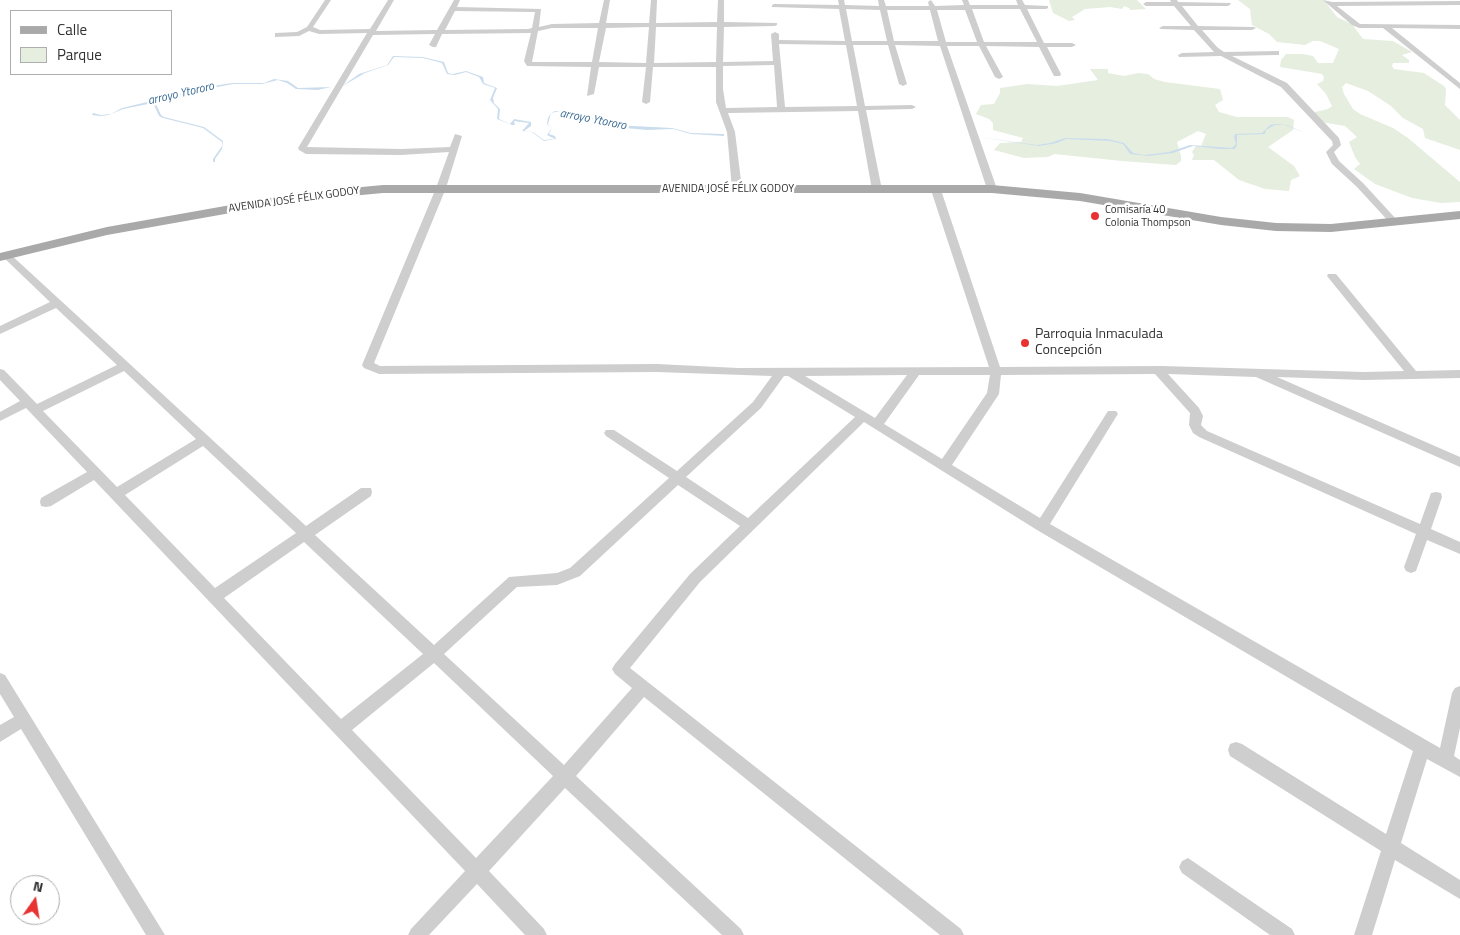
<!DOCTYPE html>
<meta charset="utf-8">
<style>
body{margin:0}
#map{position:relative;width:1460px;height:935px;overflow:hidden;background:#fff;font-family:"Titillium Web",sans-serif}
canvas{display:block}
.legend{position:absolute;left:10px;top:10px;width:162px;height:65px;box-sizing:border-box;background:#fff;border:1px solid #adadad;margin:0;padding:6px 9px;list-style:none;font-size:15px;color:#313131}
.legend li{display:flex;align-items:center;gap:10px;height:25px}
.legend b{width:25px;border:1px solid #adadad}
.north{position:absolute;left:10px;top:875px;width:50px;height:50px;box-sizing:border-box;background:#fff;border:1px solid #adadad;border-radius:50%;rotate:13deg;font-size:14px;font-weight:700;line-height:20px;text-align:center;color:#313131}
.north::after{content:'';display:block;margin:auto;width:18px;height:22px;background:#e83232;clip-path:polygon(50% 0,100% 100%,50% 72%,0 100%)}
</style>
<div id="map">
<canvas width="1460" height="935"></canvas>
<ul class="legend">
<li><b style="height:6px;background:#a9a9a9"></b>Calle</li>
<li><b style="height:14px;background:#e6eedf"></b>Parque</li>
</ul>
<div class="north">N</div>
</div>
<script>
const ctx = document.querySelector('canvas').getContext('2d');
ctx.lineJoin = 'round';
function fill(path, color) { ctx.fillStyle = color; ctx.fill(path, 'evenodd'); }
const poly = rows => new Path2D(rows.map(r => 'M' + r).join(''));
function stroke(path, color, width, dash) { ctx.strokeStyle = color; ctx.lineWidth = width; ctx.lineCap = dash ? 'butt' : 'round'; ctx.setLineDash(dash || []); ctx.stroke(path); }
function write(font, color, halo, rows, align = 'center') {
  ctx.font = font + ' "Titillium Web",sans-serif'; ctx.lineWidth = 5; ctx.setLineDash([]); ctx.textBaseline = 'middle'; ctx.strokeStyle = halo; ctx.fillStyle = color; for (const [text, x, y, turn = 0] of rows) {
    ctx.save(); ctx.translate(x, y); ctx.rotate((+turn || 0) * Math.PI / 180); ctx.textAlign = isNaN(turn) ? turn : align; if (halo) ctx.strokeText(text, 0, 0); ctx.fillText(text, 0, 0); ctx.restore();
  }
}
fill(poly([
 [1049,0,1137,0,1146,9,1130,10,1129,8,1124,6,1122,9,1110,7,1085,9,1072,17,1075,20,1069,21,1053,13],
 [1238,0,1324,0,1337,17,1352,24,1363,39,1393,41,1412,52,1402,55,1409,60,1409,63,1393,63,1392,66,1394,69,1424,73,1444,86,1446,89,1445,105,1460,120,1460,150,1425,138,1423,129,1403,118,1391,106,1368,91,1346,83,1342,87,1344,94,1353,109,1360,114,1393,128,1408,138,1460,182,1460,202,1441,203,1412,198,1375,184,1354,169,1360,164,1355,157,1349,142,1357,137,1345,126,1315,121,1313,116,1315,112,1328,109,1332,106,1326,94,1317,84,1323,81,1324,77,1322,74,1280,67,1281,60,1286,54,1303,54,1313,56,1318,63,1333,63,1339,49,1320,41,1313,41,1305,45,1277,42,1269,34,1252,25,1250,9],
 [1090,69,1108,69,1108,73,1124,76,1138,73,1148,74,1154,79,1165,82,1220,89,1223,100,1215,105,1219,112,1237,117,1288,117,1294,120,1293,130,1268,147,1294,166,1300,176,1291,180,1289,191,1265,189,1239,180,1214,160,1192,160,1194,155,1192,152,1196,146,1201,146,1206,134,1198,131,1177,142,1181,156,1181,161,1176,165,1122,161,1054,154,1048,157,1024,158,994,150,1000,143,1021,142,1023,138,993,130,993,123,989,119,976,114,981,105,994,104,1000,93,1000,88,1027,84,1057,86,1098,80]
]), '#e6eedf');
fill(poly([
 [393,56,423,57,431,59,444,62,448,73,453,74,466,71,483,77,484,83,497,88,493,98,494,103,500,109,499,119,510,124,514,119,531,122,531,126,524,131,533,132,544,140,555,139,547,135,552,128,547,124,548,118,551,113,555,111,560,111,577,113,614,125,672,128,691,133,724,134,724,136,691,134,673,129,647,130,614,127,577,114,560,111,551,113,548,124,552,128,549,134,555,136,556,139,544,141,532,132,522,131,529,123,514,121,515,125,512,125,497,119,498,109,490,100,495,88,483,84,479,77,466,72,455,75,447,74,442,63,423,58,394,57,388,65,365,73,341,87,359,74,387,65],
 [274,79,288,81,298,88,331,87,318,90,296,89,287,83,278,80,262,84,233,84,197,91,155,102,161,115,164,117,204,127,223,141,222,149,215,159,215,162,213,162,213,159,222,146,222,142,203,128,163,118,159,116,153,103,123,109,109,115,100,116,92,115,93,113,101,115,111,114,122,108,219,85,232,83,264,83],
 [1276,124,1287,125,1305,133,1285,125,1275,125,1266,130,1265,134,1237,135,1237,145,1235,149,1220,149,1193,146,1173,153,1148,156,1130,154,1123,144,1110,141,1066,139,1057,143,1039,146,978,137,1037,145,1050,143,1065,138,1108,139,1124,143,1133,153,1144,155,1169,152,1190,145,1232,148,1236,144,1234,137,1235,134,1262,133,1270,125]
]), '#cbdded');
fill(poly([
 [325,0,331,0,313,27,320,30,370,29,388,0,394,0,376,31,437,30,454,0,460,0,457,7,541,9,539,27,552,24,599,23,604,0,610,0,606,23,649,23,651,0,657,0,656,23,717,22,718,0,724,0,724,22,777,23,777,25,775,26,724,27,723,62,773,61,771,34,775,32,779,34,779,40,845,41,839,9,772,7,772,5,774,4,839,5,838,0,844,0,845,5,879,6,878,0,884,0,886,6,929,6,928,2,931,0,935,6,964,5,962,0,968,0,970,5,1018,5,1016,0,1022,0,1025,5,1048,6,1048,8,1046,9,1027,9,1044,43,1072,43,1076,45,1072,47,1047,47,1061,74,1060,76,1054,76,1039,47,986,46,1003,77,999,79,995,77,979,46,947,46,997,189,992,192,987,189,940,46,895,45,907,84,903,86,899,84,888,45,853,45,865,106,912,105,916,107,912,109,866,110,882,190,880,192,877,193,872,190,858,111,728,113,735,132,742,189,737,192,732,189,727,132,716,102,716,67,653,67,650,102,646,104,642,102,646,67,599,67,594,94,587,96,591,67,527,66,524,61,531,33,442,34,436,47,433,47,429,45,435,34,373,35,307,147,401,149,450,147,455,134,462,136,446,188,374,363,380,366,657,364,738,368,989,367,931,190,936,187,941,190,1000,367,1162,366,1364,372,1404,371,1327,276,1328,274,1336,274,1416,371,1460,370,1460,378,1364,380,1277,377,1460,457,1460,467,1256,377,1168,374,1199,408,1203,416,1201,425,1207,431,1420,524,1431,493,1436,492,1441,493,1442,497,1431,529,1460,542,1460,554,1427,540,1416,571,1411,573,1406,571,1404,567,1416,534,1199,437,1193,433,1189,425,1190,413,1155,374,1001,375,999,394,952,465,1040,518,1108,411,1116,411,1118,414,1116,417,1050,524,1440,748,1452,693,1455,688,1460,686,1460,728,1454,756,1460,760,1460,777,1427,759,1401,843,1460,880,1460,899,1395,860,1372,935,1354,935,1381,851,1230,756,1228,750,1230,744,1236,742,1242,744,1386,834,1413,751,1037,530,864,422,700,582,630,668,961,929,964,935,940,935,644,697,576,776,741,929,744,935,722,935,565,788,489,871,544,929,547,935,525,935,477,884,429,935,408,935,411,929,465,871,94,480,51,506,46,507,41,506,40,502,41,498,87,472,26,408,0,421,0,412,20,401,0,380,0,369,4,370,37,404,117,365,56,308,0,334,0,326,50,302,1,255,6,252,9,253,306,526,361,488,371,488,372,492,371,496,315,535,434,645,509,577,557,573,570,568,669,478,606,436,604,433,606,430,614,430,677,471,753,402,772,376,657,372,379,374,364,368,362,365,436,188,449,152,401,155,306,154,299,150,298,148,367,33,319,34,309,31,299,36,275,37,275,33,297,32,307,27,325,0],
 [846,9,880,10,887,41,852,41,846,9],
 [972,9,1020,9,1037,42,984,42,972,9],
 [887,10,930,10,938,41,894,41,887,10],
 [937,10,965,10,977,42,946,42,937,10],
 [455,11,535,12,532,28,528,29,445,30,455,11],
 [649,27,646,63,599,62,606,28,649,27],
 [656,27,717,27,716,62,654,63,656,27],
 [552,28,598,28,592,62,532,62,538,31,552,28],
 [779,44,846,45,857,106,785,107,779,44],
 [774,65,777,107,726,108,723,89,723,66,774,65],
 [124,371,196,439,117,487,43,411,124,371],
 [907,375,875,418,805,376,907,375],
 [919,375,990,375,987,393,942,459,884,424,919,375],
 [784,376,788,376,855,417,748,518,686,477,761,408,784,376],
 [203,446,296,533,215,588,125,495,203,446],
 [678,485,740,526,690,574,615,664,612,669,615,674,632,688,564,765,444,654,517,587,557,585,580,576,678,485],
 [304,542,423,654,341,719,224,598,304,542],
 [434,663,553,776,476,858,352,730,434,663],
 [1170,0,1177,0,1178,2,1230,3,1231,4,1228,6,1182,6,1198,26,1254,27,1256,28,1252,30,1202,30,1217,47,1224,52,1279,51,1279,55,1276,55,1232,56,1287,83,1339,138,1341,145,1334,152,1339,161,1363,183,1397,220,1397,224,1391,224,1357,187,1332,164,1326,152,1333,145,1332,141,1281,87,1221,56,1179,57,1178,55,1182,53,1214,52,1194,30,1161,29,1159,28,1163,26,1191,26,1174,6,1146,6,1143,4,1146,2,1171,2,1170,0],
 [1323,0,1332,2,1460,1,1460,5,1337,6,1360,24,1460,25,1460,29,1392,28,1460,83,1460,89,1383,28,1359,28,1352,25,1323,0],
 [0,673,5,675,165,935,146,935,21,729,0,742,0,725,14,717,0,694,0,673],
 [1188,858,1292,929,1295,935,1270,935,1182,873,1179,867,1182,861,1188,858]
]), '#cecece');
fill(poly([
 [383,185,992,185,1080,193,1221,217,1276,223,1331,224,1460,211,1460,219,1331,232,1276,231,1221,225,1080,201,992,193,383,193,298,201,107,235,0,261,0,253,107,227,298,193,383,185]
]), '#a9a9a9');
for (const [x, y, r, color] of [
 [1095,216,5,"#e83232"],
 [1025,343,5,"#e83232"]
]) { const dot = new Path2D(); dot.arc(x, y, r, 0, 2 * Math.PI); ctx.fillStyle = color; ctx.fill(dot); stroke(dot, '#fff', 2); }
write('11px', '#313131', '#fff', [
 ["AVENIDA JOSÉ FÉLIX GODOY",728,189],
 ["AVENIDA JOSÉ FÉLIX GODOY",294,200,-8]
]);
write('11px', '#313131', '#fff', [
 ["Comisaría 40",1105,210],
 ["Colonia Thompson",1105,223]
], 'left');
write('italic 12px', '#3c6c95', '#fff', [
 ["arroyo Ytororo",181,94,-13],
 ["arroyo Ytororo",593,120,11]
]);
write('14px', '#313131', '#fff', [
 ["Parroquia Inmaculada",1035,335],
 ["Concepción",1035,351]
], 'left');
</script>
